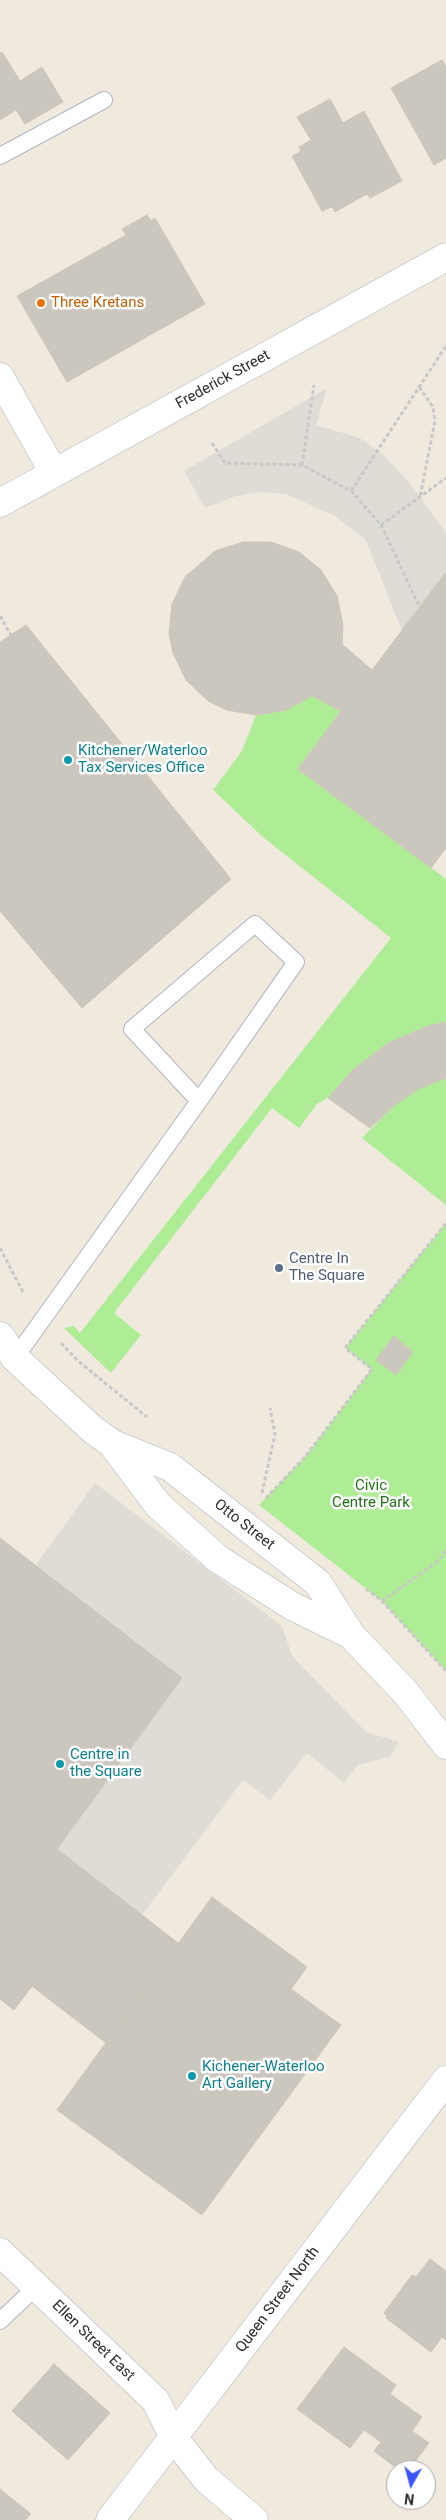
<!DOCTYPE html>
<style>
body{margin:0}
#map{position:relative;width:446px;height:2520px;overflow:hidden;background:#f0e9de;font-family:Roboto,sans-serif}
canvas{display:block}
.north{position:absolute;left:386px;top:2460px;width:50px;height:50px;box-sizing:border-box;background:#fff;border:1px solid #ababab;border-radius:50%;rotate:187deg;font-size:14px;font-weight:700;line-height:20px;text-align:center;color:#2d2d2d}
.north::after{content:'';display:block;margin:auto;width:18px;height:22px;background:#3c55ff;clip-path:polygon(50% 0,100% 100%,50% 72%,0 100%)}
</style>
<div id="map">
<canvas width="446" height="2520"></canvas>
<div class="north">N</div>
</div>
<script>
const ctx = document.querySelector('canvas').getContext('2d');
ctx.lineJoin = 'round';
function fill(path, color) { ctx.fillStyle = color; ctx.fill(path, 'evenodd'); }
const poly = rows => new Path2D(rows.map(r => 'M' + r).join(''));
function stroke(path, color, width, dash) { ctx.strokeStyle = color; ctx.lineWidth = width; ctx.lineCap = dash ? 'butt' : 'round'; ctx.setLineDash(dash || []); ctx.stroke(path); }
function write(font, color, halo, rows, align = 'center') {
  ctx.font = font + ' Roboto,sans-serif'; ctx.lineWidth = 5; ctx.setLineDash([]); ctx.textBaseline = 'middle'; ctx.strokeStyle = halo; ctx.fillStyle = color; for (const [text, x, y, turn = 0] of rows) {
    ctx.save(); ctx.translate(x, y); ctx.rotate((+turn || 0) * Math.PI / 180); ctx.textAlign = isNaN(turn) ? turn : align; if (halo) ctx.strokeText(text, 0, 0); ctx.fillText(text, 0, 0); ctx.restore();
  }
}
fill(poly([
 [312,696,341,711,298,769,446,879,446,1022,428,1026,388,1043,353,1070,328,1098,317,1104,299,1128,272,1108,114,1313,141,1335,111,1373,64,1328,74,1326,80,1333,391,938,264,838,213,790,242,751,256,715],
 [446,1078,446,1205,362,1138,395,1105,418,1089],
 [446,1223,446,1671,382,1601,259,1505,305,1457,372,1369,345,1348]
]), '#aeec96');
fill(poly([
 [327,388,316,425,360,438,384,456,409,482,446,533,446,572,402,631,366,540,335,516,286,494,259,492,236,496,205,508,184,471],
 [95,1483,282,1626,292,1656,366,1732,399,1742,390,1757,358,1765,344,1783,307,1753,270,1800,243,1780,142,1915,57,1849,182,1678,36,1565]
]), '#dfdcd6');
const building = poly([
 [2,52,20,81,42,67,63,102,25,124,16,110,0,120,0,53,2,52],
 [442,60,446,67,446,158,434,165,391,88,442,60],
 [330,99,343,123,364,111,402,181,370,198,367,194,335,212,332,207,322,211,292,156,301,151,299,147,311,140,297,117,330,99],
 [147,215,151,221,155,218,205,304,67,382,17,296,126,235,122,229,147,215],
 [243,542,271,542,299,552,321,570,337,596,343,625,342,644,372,670,446,572,446,848,431,868,298,769,341,711,312,696,286,710,256,715,227,710,208,701,186,680,173,653,169,634,172,604,185,577,215,551,243,542],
 [26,625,231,879,82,1008,0,911,0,642,26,625],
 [446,1022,446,1078,418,1089,395,1105,370,1128,328,1098,353,1070,388,1043,428,1026,446,1022],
 [394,1336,413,1352,396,1375,376,1360,394,1336],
 [0,1538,182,1678,57,1849,178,1943,106,2043,32,1986,14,2010,0,1999,0,1538],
 [212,1897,307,1967,291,1989,341,2025,202,2215,57,2110,212,1897],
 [430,2259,446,2271,446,2340,442,2337,431,2352,386,2318,387,2316,384,2313,412,2275,416,2277,430,2259],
 [344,2347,396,2385,390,2394,422,2417,412,2431,429,2443,409,2470,399,2470,374,2451,381,2442,364,2430,350,2448,297,2409,344,2347],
 [54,2364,110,2413,68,2460,12,2411,54,2364],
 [0,2489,31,2514,25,2520,0,2520,0,2489]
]);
fill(building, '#cbc6be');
stroke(building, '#ccc6b7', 1);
const service = poly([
 [0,156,104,100],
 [15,1358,199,1101,296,962,255,924,132,1029,199,1101],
 [0,2321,36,2287]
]);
const minor = poly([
 [0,377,54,473],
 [0,1336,15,1358,93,1430,113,1444,170,1467,318,1583,351,1635,406,1693,446,1745],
 [113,1445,158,1505,218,1559,292,1606,351,1635],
 [0,2252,156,2401,174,2438,206,2479,254,2520]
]);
const tertiary = poly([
 [110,2520,446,2080]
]);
const secondary = poly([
 [0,503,446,257]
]);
stroke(service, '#b2b4c2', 18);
stroke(minor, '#b2b4c2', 29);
stroke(tertiary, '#b2b4c2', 29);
stroke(secondary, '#b2b4c2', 29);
stroke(poly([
 [419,387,433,407,435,421,420,497],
 [212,443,225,463,302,465,351,491,381,525,420,608],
 [302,465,314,385],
 [351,491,446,346],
 [381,525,446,478],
 [0,616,11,635],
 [0,1248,24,1294],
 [61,1343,78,1361,147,1417],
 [262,1493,275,1434,270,1408],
 [266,1498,305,1457,372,1369,345,1348,446,1223],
 [366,1589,382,1601,446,1671],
 [382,1601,437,1562,446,1550]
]), '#c8c8c8', 3, [4, 2.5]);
stroke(service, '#fff', 16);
stroke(minor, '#fff', 28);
stroke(tertiary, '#fff', 28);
stroke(secondary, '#fff', 28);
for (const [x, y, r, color] of [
 [41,303,5,"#e8710a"],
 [68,760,5,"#0f9aa8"],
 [279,1268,5,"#5c6f8a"],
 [60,1764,5,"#0f9aa8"],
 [192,2076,5,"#0f9aa8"]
]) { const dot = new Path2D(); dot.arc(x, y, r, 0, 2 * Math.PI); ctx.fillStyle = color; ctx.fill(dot); stroke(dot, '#fff', 2); }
write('15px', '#c56008', '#fff', [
 ["Three Kretans",51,303]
], 'left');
write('15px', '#2d2d2d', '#fff', [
 ["Frederick Street",223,380,-29],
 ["Otto Street",244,1525,38],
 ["Queen Street North",278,2300,-53],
 ["Ellen Street East",93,2341,44]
]);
write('15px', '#0d838f', '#fff', [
 ["Kitchener/Waterloo",78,751],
 ["Tax Services Office",78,768],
 ["Centre in",70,1755],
 ["the Square",70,1772],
 ["Kichener-Waterloo",202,2067],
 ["Art Gallery",202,2084]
], 'left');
write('15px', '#4e5e75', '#fff', [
 ["Centre In",289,1259],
 ["The Square",289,1276]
], 'left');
write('15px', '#217413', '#fff', [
 ["Civic",371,1486],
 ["Centre Park",371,1503]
]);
</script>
